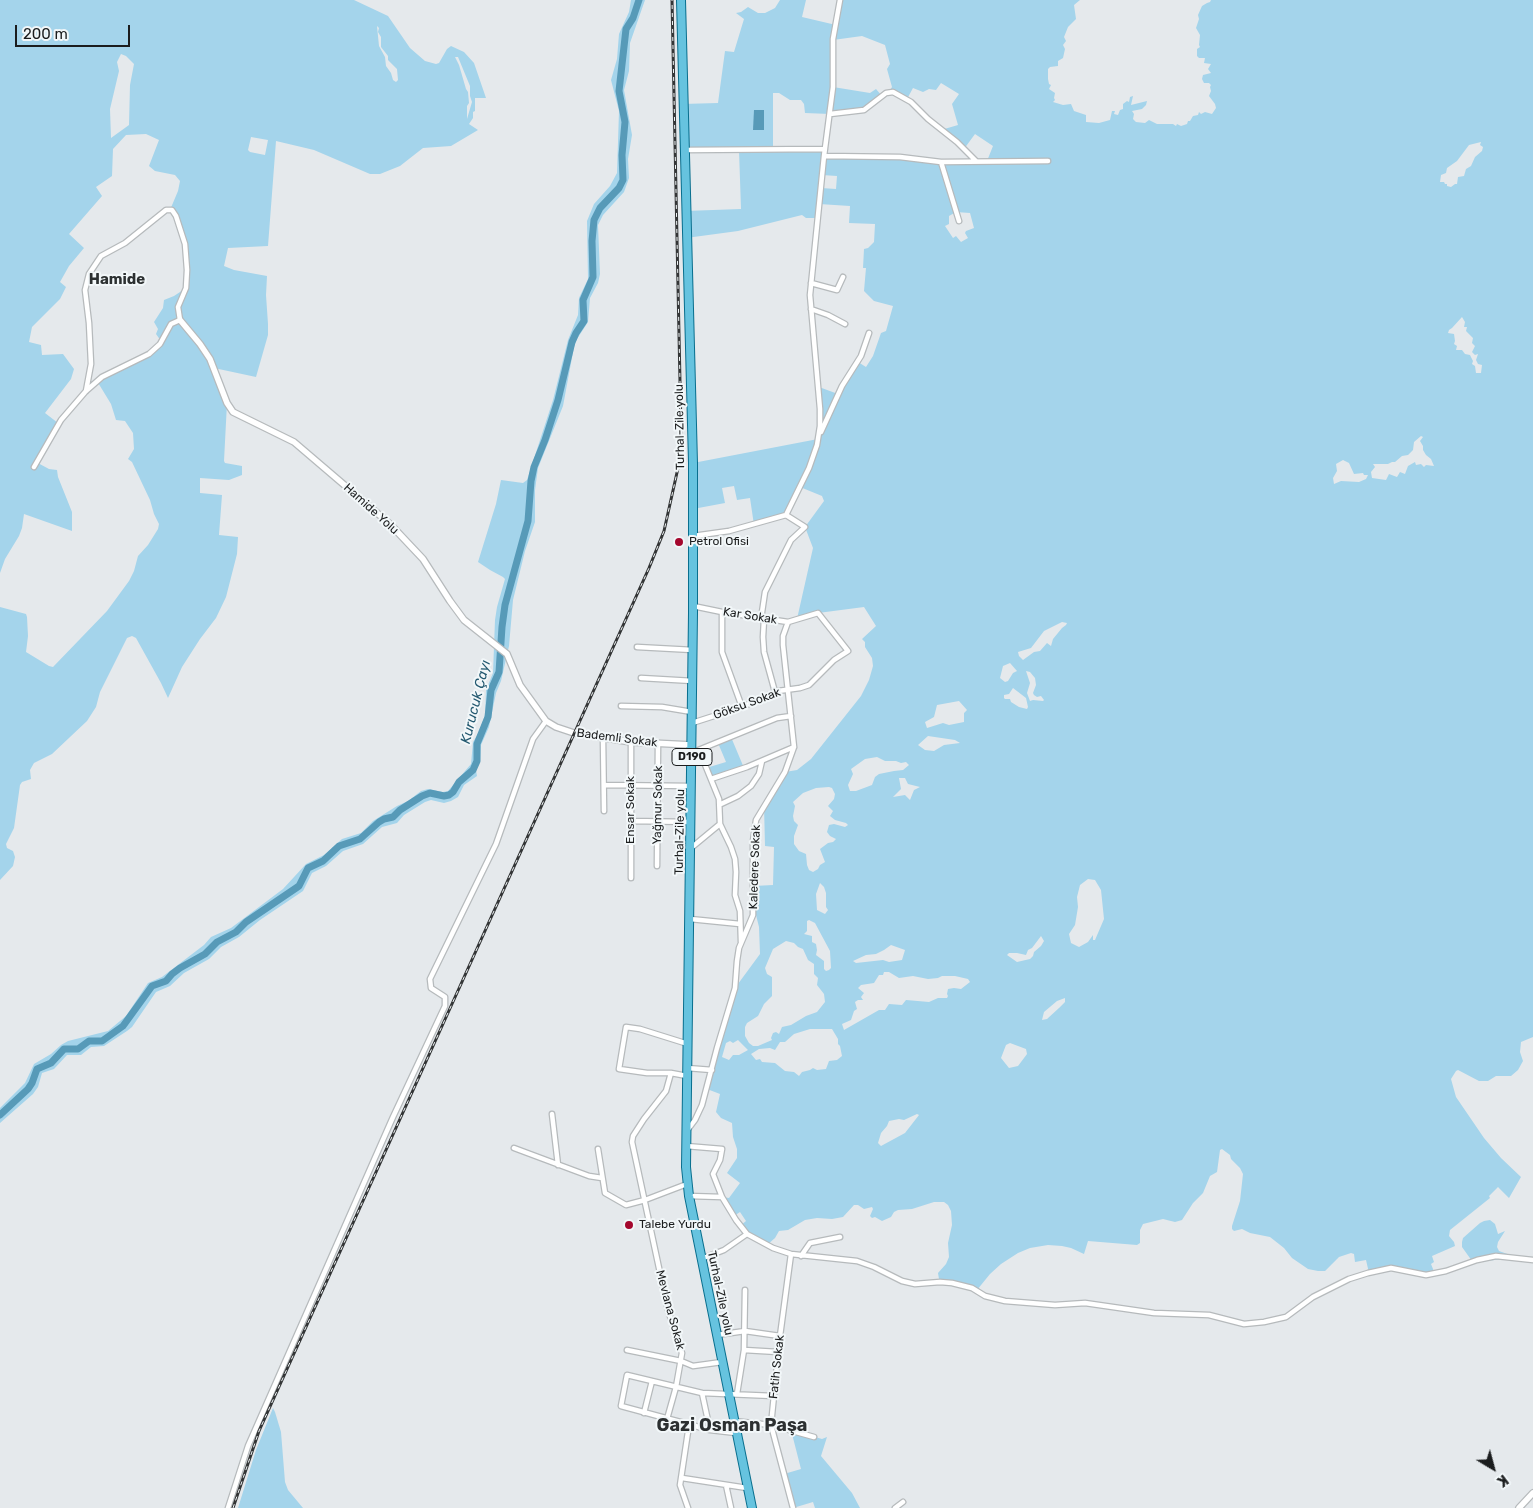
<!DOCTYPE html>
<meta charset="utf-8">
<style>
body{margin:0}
#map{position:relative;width:1533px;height:1508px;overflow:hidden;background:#e5e9ec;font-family:Rubik,sans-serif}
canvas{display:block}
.north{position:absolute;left:1468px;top:1443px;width:50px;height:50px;-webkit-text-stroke:4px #f2f7f9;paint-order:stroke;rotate:143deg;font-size:14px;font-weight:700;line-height:20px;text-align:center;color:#1b1d1e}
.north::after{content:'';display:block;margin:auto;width:18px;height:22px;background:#1b1d1e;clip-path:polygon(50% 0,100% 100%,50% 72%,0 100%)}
.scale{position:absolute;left:15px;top:25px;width:115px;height:22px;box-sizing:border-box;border:2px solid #1b1d1e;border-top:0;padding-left:6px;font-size:15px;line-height:18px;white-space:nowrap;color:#1b1d1e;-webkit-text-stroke:4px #f2f7f9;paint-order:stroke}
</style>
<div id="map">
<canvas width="1533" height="1508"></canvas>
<div class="north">K</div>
<div class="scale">200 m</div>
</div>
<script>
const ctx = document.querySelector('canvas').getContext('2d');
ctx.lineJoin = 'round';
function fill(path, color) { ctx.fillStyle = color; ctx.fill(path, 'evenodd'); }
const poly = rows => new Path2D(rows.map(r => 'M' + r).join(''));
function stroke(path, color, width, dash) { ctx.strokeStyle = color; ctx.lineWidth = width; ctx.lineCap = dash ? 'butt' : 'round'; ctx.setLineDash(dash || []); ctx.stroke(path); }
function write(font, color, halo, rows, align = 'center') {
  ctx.font = font + ' Rubik,sans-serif'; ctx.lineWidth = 4; ctx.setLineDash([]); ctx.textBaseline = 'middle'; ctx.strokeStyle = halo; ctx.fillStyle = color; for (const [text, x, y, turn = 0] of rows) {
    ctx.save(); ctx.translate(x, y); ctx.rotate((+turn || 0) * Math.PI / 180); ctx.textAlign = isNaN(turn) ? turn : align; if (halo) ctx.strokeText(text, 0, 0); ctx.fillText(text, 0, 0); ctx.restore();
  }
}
fill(poly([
 [0,0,354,0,388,16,410,48,425,61,436,64,439,63,447,49,451,46,464,52,474,63,486,98,475,98,475,111,473,112,473,118,469,124,478,130,451,146,423,148,400,166,380,174,370,174,314,150,276,141,268,246,228,248,224,266,234,270,267,276,266,295,268,324,268,335,256,377,214,368,227,403,224,461,225,463,242,466,242,475,229,480,200,478,200,493,222,495,219,535,238,537,237,554,226,597,216,618,200,639,182,667,168,698,161,683,136,638,132,636,127,638,100,692,96,707,87,721,52,754,34,763,30,770,31,779,22,782,20,785,14,828,6,844,7,848,13,851,15,857,13,866,0,880,0,607,26,614,27,617,28,636,26,652,49,666,53,667,107,611,129,581,134,571,138,556,148,545,158,529,159,524,154,514,150,500,132,462,128,459,134,449,133,433,125,421,116,420,111,404,97,381,139,360,161,341,156,334,158,329,154,322,163,308,164,300,174,296,186,288,185,244,176,216,170,210,178,191,180,181,175,175,155,171,149,166,159,140,146,134,126,135,113,149,112,176,96,187,102,196,69,234,84,248,69,266,60,282,66,287,60,299,32,327,29,342,41,345,42,355,63,354,74,369,71,379,45,413,58,423,36,462,49,469,57,470,58,477,72,512,72,531,24,514,22,528,19,536,5,559,0,573],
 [377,26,379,28,378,32,381,37,381,47,388,56,388,60,397,69,398,80,396,82,393,80,391,73,386,66,385,57,379,46],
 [121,54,126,56,134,64,130,85,129,125,111,138,110,109,119,71,117,62],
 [455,57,458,57,470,86,470,96,472,102,467,119,467,106,469,103,468,92,466,89,459,65],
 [251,137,268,140,265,155,250,152,248,150],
 [631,0,645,0,630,43,629,71,624,90,632,135,628,159,629,178,624,192,603,215,598,225,600,274,598,283,590,298,588,322,577,339,574,347,563,406,538,468,535,490,535,522,525,551,513,600,509,646,501,681,496,693,489,727,481,745,480,761,476,770,477,776,464,785,458,797,451,801,444,803,431,800,425,802,404,815,397,823,382,827,363,844,343,851,326,866,312,873,303,891,260,920,239,937,221,947,209,959,184,973,170,986,156,992,132,1027,127,1031,104,1046,91,1047,81,1055,67,1055,54,1069,42,1073,38,1087,33,1094,0,1123,0,1108,25,1083,34,1064,51,1054,61,1045,68,1041,108,1031,126,1016,148,983,162,977,204,945,211,937,231,928,283,889,306,864,324,855,342,839,361,833,373,821,397,806,408,801,421,791,428,789,443,792,448,791,471,764,473,742,479,732,485,715,486,690,493,673,495,620,497,607,505,579,503,577,490,570,478,562,496,504,501,480,523,483,527,480,553,400,568,340,578,315,579,298,588,279,587,221,594,204,610,186,617,173,619,111,611,80,617,59,619,34,629,12],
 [780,0,806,0,802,17,836,25,840,0,1080,0,1074,5,1076,19,1068,27,1064,37,1066,41,1063,45,1065,49,1063,58,1058,61,1058,66,1050,67,1048,69,1048,79,1049,84,1051,85,1049,89,1055,93,1054,98,1055,100,1053,102,1063,105,1071,104,1074,111,1086,115,1086,122,1099,123,1110,120,1112,111,1115,111,1114,114,1118,115,1120,110,1123,109,1123,104,1127,101,1129,102,1130,97,1133,96,1131,105,1147,101,1146,105,1142,109,1132,111,1134,114,1133,119,1136,122,1145,123,1149,120,1157,124,1173,124,1176,126,1177,124,1181,126,1187,124,1188,121,1190,121,1193,116,1198,115,1199,112,1201,114,1205,112,1212,114,1216,108,1215,104,1209,96,1211,91,1210,87,1211,85,1209,83,1204,83,1202,79,1203,75,1211,73,1208,69,1211,64,1204,63,1205,58,1199,58,1197,56,1197,49,1200,47,1199,45,1200,35,1196,28,1199,19,1198,15,1202,6,1207,3,1210,2,1211,0,1533,0,1533,1037,1521,1042,1520,1052,1523,1061,1518,1070,1511,1076,1496,1076,1488,1081,1479,1081,1458,1070,1456,1071,1451,1079,1456,1097,1484,1138,1501,1158,1521,1177,1509,1198,1498,1187,1489,1196,1490,1198,1450,1230,1449,1236,1454,1242,1455,1246,1432,1256,1434,1262,1431,1264,1435,1274,1396,1269,1369,1273,1366,1260,1355,1262,1354,1254,1351,1253,1339,1257,1325,1271,1318,1271,1308,1269,1292,1258,1284,1248,1270,1237,1250,1233,1242,1229,1234,1231,1232,1229,1232,1226,1240,1201,1243,1174,1240,1168,1231,1159,1230,1155,1222,1149,1220,1150,1217,1172,1210,1176,1203,1193,1193,1203,1182,1220,1175,1222,1163,1219,1143,1224,1140,1230,1140,1243,1137,1245,1088,1241,1084,1254,1071,1248,1062,1246,1048,1245,1030,1248,1018,1253,1001,1264,990,1274,977,1290,940,1282,939,1279,938,1273,946,1264,949,1257,948,1243,952,1225,951,1211,948,1205,944,1202,934,1202,912,1209,898,1210,894,1212,891,1217,882,1221,875,1217,872,1218,870,1216,873,1209,872,1207,864,1209,858,1205,854,1205,843,1217,832,1219,817,1218,805,1220,788,1230,779,1231,775,1238,767,1245,754,1239,740,1226,746,1221,740,1212,734,1216,722,1197,729,1198,740,1183,727,1173,737,1158,737,1149,733,1137,732,1123,721,1118,716,1112,720,1094,707,1089,735,988,760,954,759,927,754,907,754,886,773,885,774,847,765,846,764,806,785,772,797,770,811,759,861,696,869,680,873,666,872,658,865,647,865,642,862,639,876,626,864,607,818,613,797,619,813,548,805,527,824,501,822,496,800,487,786,515,754,525,750,498,737,500,734,486,722,488,725,503,693,509,693,463,818,439,819,387,838,394,858,362,866,367,873,356,881,333,886,331,893,306,874,301,864,291,866,268,863,268,864,249,868,248,874,242,875,224,849,223,850,206,819,204,818,218,806,218,802,215,738,231,686,238,685,211,741,209,739,150,684,150,682,104,718,103,725,51,734,52,744,19,736,13,741,12,748,7,758,13,765,13,775,8],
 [862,36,885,45,890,64,887,69,892,87,889,92,907,99,913,88,923,92,929,89,936,90,941,83,959,94,952,104,958,125,941,130,964,149,975,134,993,146,987,161,941,162,885,157,824,156,825,149,773,149,773,93,779,93,790,100,801,100,804,104,805,113,830,114,864,110,882,96,876,89,870,93,833,87,833,40],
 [1481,142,1480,145,1483,147,1482,151,1475,157,1471,166,1466,169,1464,176,1458,177,1457,184,1455,184,1451,187,1447,186,1447,184,1445,184,1444,182,1440,182,1441,175,1446,173,1447,168,1457,161,1469,145],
 [822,175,837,176,836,189,821,188],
 [956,212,970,213,974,228,966,231,965,233,968,238,961,242,956,236,953,238,945,226,949,224,949,216],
 [1462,317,1465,322,1464,327,1467,327,1466,331,1473,338,1472,343,1475,346,1472,352,1475,355,1478,354,1476,360,1478,364,1482,365,1481,373,1476,373,1475,366,1472,364,1473,361,1470,355,1465,354,1462,350,1456,350,1457,346,1454,344,1455,341,1454,334,1448,333,1449,330,1452,328],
 [1421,436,1423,437,1420,441,1423,446,1423,450,1426,455,1431,459,1434,466,1426,465,1424,467,1421,464,1416,465,1415,462,1408,466,1405,474,1400,472,1397,477,1389,474,1386,480,1372,478,1371,472,1375,467,1373,464,1388,464,1392,462,1395,462,1402,456,1408,455,1413,450,1414,442],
 [1343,460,1349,463,1354,474,1363,473,1364,475,1368,475,1366,479,1359,482,1341,481,1334,484,1333,478,1337,471,1336,464],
 [1062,622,1067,623,1066,625,1062,628,1053,639,1051,646,1047,643,1040,651,1034,652,1023,660,1019,656,1018,652,1031,648,1044,631],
 [1010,663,1017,671,1013,673,1008,681,1005,682,1000,678,1003,666],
 [1026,671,1030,672,1035,678,1036,685,1033,693,1034,695,1037,697,1041,696,1044,700,1043,701,1033,700,1030,701,1027,693,1030,683],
 [1013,688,1026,698,1028,707,1027,709,1019,707,1011,702,1010,699,1005,699,1004,698,1004,695,1009,694],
 [959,701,967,710,964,713,964,722,949,725,943,723,927,728,925,722,934,717,937,705],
 [928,736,955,740,960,743,944,745,934,751,925,750,918,745],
 [877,757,885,761,896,761,901,763,906,762,909,765,903,770,894,771,879,774,875,777,872,785,856,791,850,791,848,785,853,774,851,769,865,759],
 [899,778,905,778,908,784,920,787,914,790,910,800,905,795,893,797,901,789],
 [829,787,832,788,835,794,834,799,828,806,833,811,830,816,835,820,846,823,848,825,845,827,834,824,829,825,827,832,830,836,836,839,833,842,828,843,820,849,825,862,820,865,818,869,813,872,809,870,807,865,806,854,799,851,794,844,794,836,798,825,794,821,793,816,795,806,793,802,803,793,816,788],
 [1088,879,1095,880,1101,890,1104,919,1095,940,1093,940,1093,935,1088,942,1079,947,1071,943,1069,934,1075,925,1078,907,1077,897,1080,885],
 [820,883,824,887,826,893,826,907,828,910,825,914,817,910,816,894],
 [809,920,815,923,830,951,831,968,829,970,826,971,824,969,824,961,816,955,817,950,816,944,812,942,812,936,804,934,807,931,807,921],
 [1041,936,1044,941,1041,946,1034,952,1033,956,1030,959,1017,962,1007,955,1009,953,1017,953,1026,955,1028,950,1032,948],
 [786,941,794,943,798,947,803,949,808,960,814,964,814,974,818,978,817,985,824,994,825,1002,817,1012,806,1016,791,1025,782,1027,779,1034,776,1032,773,1033,771,1038,772,1040,758,1046,753,1046,749,1043,745,1036,745,1027,747,1023,758,1016,764,1004,772,996,772,977,767,974,765,968,773,949],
 [891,945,905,950,902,960,889,962,883,960,856,963,853,961,866,955,876,954,884,950],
 [884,972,889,972,899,978,913,976,928,979,938,978,942,976,955,976,968,979,970,982,961,989,954,988,948,989,947,994,948,996,947,998,938,998,929,1002,906,1000,902,1005,889,1004,885,1010,879,1010,844,1030,842,1024,851,1020,854,1011,857,1009,855,1002,858,1000,863,1000,861,997,864,993,858,988,861,985,874,983,879,975,883,975],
 [1065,998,1065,1002,1059,1008,1047,1019,1042,1020,1044,1012,1057,1001],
 [810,1029,832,1029,838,1039,838,1044,840,1046,842,1056,837,1060,829,1061,826,1069,817,1070,813,1068,810,1070,802,1072,799,1076,794,1072,785,1071,775,1063,762,1062,760,1059,756,1060,751,1054,759,1049,770,1048,775,1050,780,1042,785,1042,794,1034],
 [738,1040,748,1050,739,1055,733,1055,729,1060,722,1057,726,1043,730,1041,733,1043],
 [1010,1043,1026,1049,1027,1054,1018,1066,1009,1068,1001,1058,1006,1045],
 [917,1114,919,1115,905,1133,881,1146,878,1143,881,1133,887,1126,889,1121,899,1119,904,1120],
 [731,737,744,768,711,779,706,768,726,762,718,743],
 [1490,1220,1495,1224,1498,1234,1505,1231,1498,1242,1497,1247,1499,1251,1524,1260,1502,1259,1464,1264,1472,1261,1462,1247,1462,1242,1463,1238,1480,1223,1484,1221],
 [273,1408,275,1412,281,1432,285,1482,288,1490,303,1508,238,1508,256,1450],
 [791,1430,822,1439,827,1437,821,1456,852,1493,860,1508,815,1508,813,1502,793,1508,784,1474,801,1469]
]), '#a4d4eb');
fill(poly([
 [754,110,764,110,764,130,753,130]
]), '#579ab8');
stroke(poly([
 [0,1115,28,1089,32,1083,37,1069,51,1063,64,1049,78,1049,89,1041,102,1041,123,1026,152,986,166,981,172,974,180,968,205,954,217,942,236,932,246,922,299,886,308,868,323,861,339,846,360,839,379,822,384,819,393,817,400,810,422,796,430,793,444,796,449,795,453,792,459,782,473,770,477,761,477,744,488,717,491,690,499,672,502,627,505,605,528,521,531,481,534,467,545,440,558,400,572,342,576,333,584,321,583,300,593,277,592,241,594,220,600,208,619,188,623,180,622,155,625,122,619,91,626,29,633,18,639,0]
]), '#579ab8', 7);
const minor = poly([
 [830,114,864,110,886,93,893,92,911,102,928,119,957,142,976,161],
 [684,150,825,149],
 [824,156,900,157,941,162,1048,161],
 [941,162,959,221],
 [811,283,837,290,843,277],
 [811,309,828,315,845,324],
 [821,432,842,386,861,356,869,333],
 [34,467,61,420,86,391,102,377,149,354,160,344,171,324,180,320,178,307,186,288,187,270,185,244,176,216,172,210,166,210,125,243,101,256,89,274,85,290,89,323,91,364,86,391],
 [693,536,729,531,786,515,809,468,817,445,820,426,820,409,810,295,824,156,833,87,833,39,840,0],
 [722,612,722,652,742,707],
 [761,619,765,592,791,540,805,527,786,515],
 [764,619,763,637,764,652,775,692],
 [637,647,693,650],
 [641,678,693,681],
 [621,706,662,707,692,712],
 [692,723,742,707,778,691,800,688,809,685,834,660,848,651,818,613,788,622,722,612,693,606],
 [603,738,604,811],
 [696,751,777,718,791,716],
 [711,779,747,767,794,747],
 [604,785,691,786],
 [721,804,738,796,751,786,759,774,762,761],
 [631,821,691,822],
 [720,824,731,847,735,859,736,872,735,895,740,911,741,942],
 [691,848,720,824,719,799,699,750],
 [657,866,658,743],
 [631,878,631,742],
 [690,919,740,924],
 [687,1068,712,1070],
 [687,1076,671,1073,647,1073,619,1069,626,1027,640,1029,688,1044],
 [552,1114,558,1165],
 [686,1132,695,1120,702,1105,717,1048,735,988,737,961,739,948,753,915,753,841,756,820,785,772,794,747,783,645,783,636,788,622],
 [686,1146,722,1149,720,1160,713,1174,722,1197],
 [514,1148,589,1176,602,1178],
 [598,1149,605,1193,626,1205,645,1200,687,1184],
 [689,1196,722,1197,736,1220,747,1234,773,1248,791,1254,857,1261,874,1267,902,1281,915,1284,940,1282,952,1283,972,1288,985,1296,1005,1301,1055,1305,1085,1303,1154,1313,1209,1315,1244,1324,1264,1322,1286,1317,1313,1297,1349,1279,1368,1273,1391,1268,1426,1275,1446,1271,1477,1260,1496,1256,1533,1260],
 [791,1254,780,1336,771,1425,793,1508],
 [801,1256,810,1243,840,1237],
 [701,1259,724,1250,747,1234],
 [717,1335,745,1331,780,1336],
 [627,1350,681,1361,693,1366,722,1362],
 [744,1350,778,1352],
 [702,1393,774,1396],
 [737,1394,744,1350,745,1290],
 [644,1413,652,1381],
 [667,1419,676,1387,682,1353,668,1310,632,1142,633,1136,644,1119,666,1091,671,1073],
 [734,1421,771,1425,814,1437],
 [710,1430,702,1393,627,1375,621,1406,710,1430,736,1433],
 [682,1478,747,1488],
 [726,1485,731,1508],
 [228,1508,248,1446,393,1117,445,1006,445,997,431,988,430,979,496,844,533,739,546,721],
 [688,1508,680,1485,689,1425],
 [895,1508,903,1502]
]);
const tertiary = poly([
 [180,320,200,344,210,359,227,403,233,412,294,442,390,524,423,559,450,601,464,620,507,654,520,685,546,721,556,727,574,733,631,742,692,745],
 [1519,1508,1533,1493]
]);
const primary = poly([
 [681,0,693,463,693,613,686,1167,689,1196,752,1508]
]);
stroke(minor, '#b6babc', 7);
stroke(tertiary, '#b6babc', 8);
stroke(primary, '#096f8e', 10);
stroke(minor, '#fff', 4.5);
stroke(tertiary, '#fff', 5.5);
stroke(primary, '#66c3df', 8);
const rail = poly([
 [233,1508,259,1431,649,568,664,531,678,468,681,429,672,0]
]);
stroke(rail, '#333536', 3);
stroke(rail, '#f2f7f9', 1, [4]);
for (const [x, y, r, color] of [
 [679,542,5,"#a4072d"],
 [629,1225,5,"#a4072d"]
]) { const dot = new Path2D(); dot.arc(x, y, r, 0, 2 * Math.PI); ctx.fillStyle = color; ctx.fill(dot); stroke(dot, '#f2f7f9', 2); }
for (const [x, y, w] of [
 [692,757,40]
]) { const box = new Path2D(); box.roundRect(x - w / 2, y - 8.5, w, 17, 4); ctx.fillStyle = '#f2f7f9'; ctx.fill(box); stroke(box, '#1b1d1e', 1); }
write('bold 11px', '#1b1d1e', null, [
 ["D190",692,757]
]);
write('12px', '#1b1d1e', '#f2f7f9', [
 ["Turhal-Zile yolu",680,427,-91],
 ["Hamide Yolu",371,509,42],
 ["Kar Sokak",750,616,9],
 ["Göksu Sokak",747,704,-20],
 ["Bademli Sokak",617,738,7],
 ["Yağmur Sokak",658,805,-89],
 ["Ensar Sokak",631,810,-90],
 ["Turhal-Zile yolu",680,832,-89],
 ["Kaledere Sokak",755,867,-88],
 ["Turhal-Zile yolu",720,1293,78],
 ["Mevlana Sokak",670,1310,75],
 ["Fatih Sokak",777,1367,-84]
]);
write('12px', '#1b1d1e', '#f2f7f9', [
 ["Petrol Ofisi",689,542],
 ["Talebe Yurdu",639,1225]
], 'left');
write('italic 14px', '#245970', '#f2f7f9', [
 ["Kurucuk Çayı",476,702,-76]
]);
write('bold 15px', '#2c3031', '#f2f7f9', [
 ["Hamide",117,280]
]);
write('bold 18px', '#2c3031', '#f2f7f9', [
 ["Gazi Osman Paşa",732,1426]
]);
</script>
